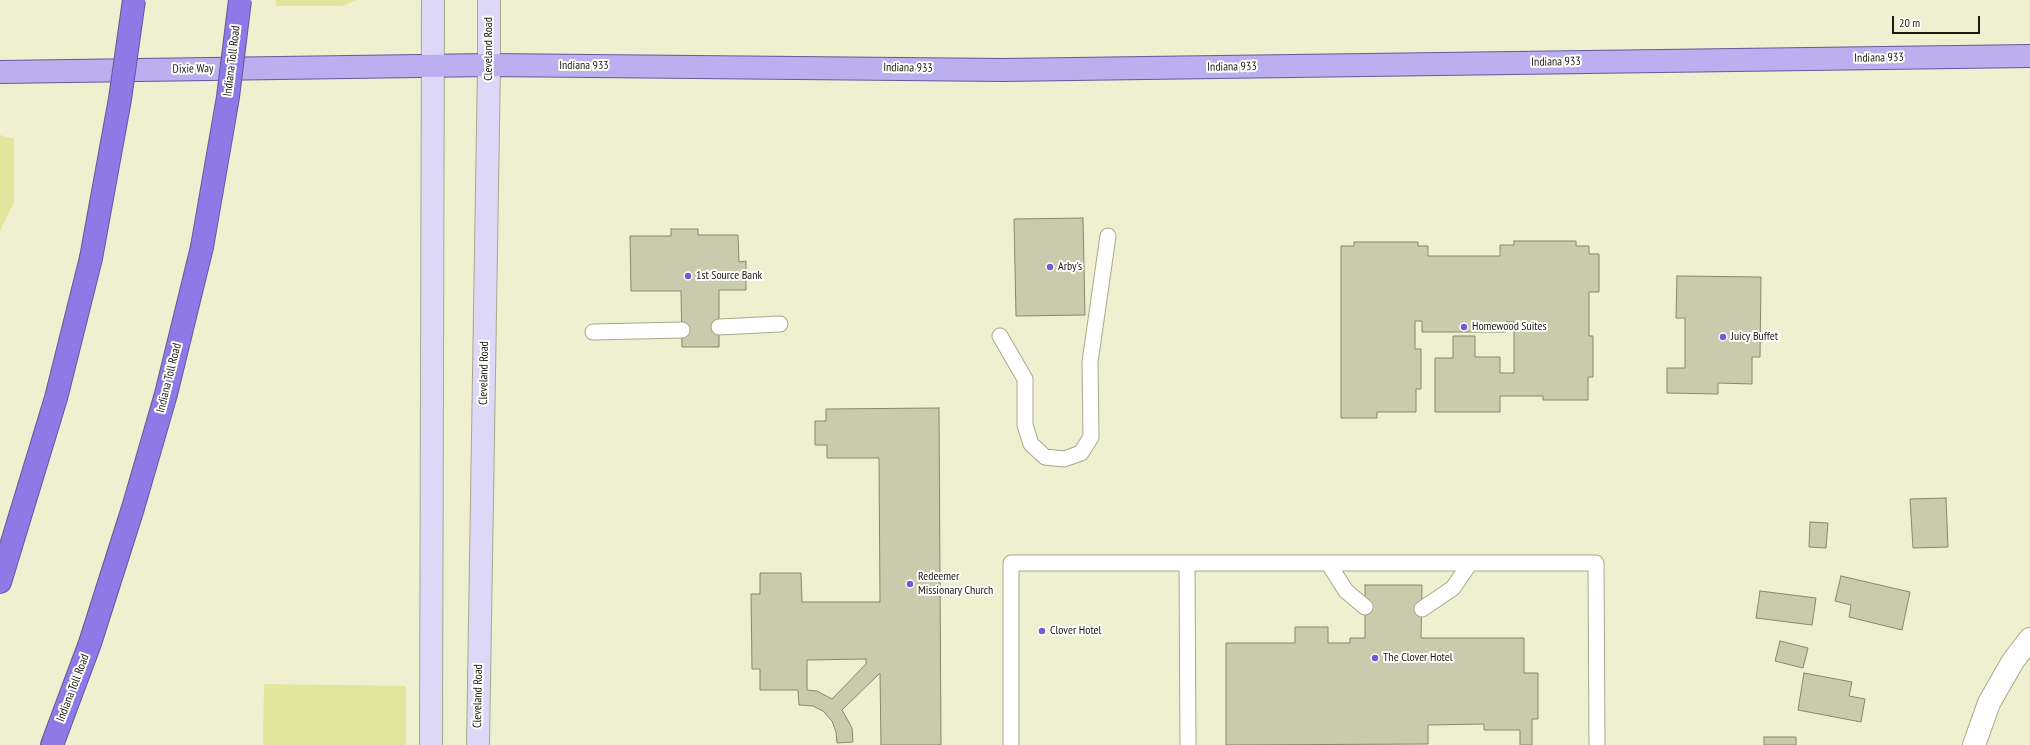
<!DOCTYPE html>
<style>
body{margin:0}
#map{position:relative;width:2030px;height:745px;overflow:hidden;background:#eef0d0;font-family:"PT Sans Narrow",sans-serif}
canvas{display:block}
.scale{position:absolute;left:1892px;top:16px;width:88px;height:18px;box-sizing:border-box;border:2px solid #191a0e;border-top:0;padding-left:5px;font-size:12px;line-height:14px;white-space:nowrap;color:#191a0e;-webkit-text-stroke:3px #fff;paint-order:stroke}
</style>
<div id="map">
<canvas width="2030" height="745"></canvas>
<div class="scale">20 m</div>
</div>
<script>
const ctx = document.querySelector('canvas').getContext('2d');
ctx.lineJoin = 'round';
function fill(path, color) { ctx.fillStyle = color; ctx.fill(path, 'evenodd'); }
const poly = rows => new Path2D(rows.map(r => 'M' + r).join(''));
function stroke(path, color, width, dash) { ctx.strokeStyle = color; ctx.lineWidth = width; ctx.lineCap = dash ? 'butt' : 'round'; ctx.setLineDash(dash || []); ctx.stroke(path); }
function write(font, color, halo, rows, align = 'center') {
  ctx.font = font + ' "PT Sans Narrow",sans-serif'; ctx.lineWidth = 4; ctx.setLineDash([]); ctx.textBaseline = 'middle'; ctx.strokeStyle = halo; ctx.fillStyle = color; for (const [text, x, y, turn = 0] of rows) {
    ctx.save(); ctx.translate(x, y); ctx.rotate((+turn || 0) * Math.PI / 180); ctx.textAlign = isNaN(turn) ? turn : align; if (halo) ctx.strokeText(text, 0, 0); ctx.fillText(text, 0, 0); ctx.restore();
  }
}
fill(poly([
 [276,0,357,0,342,6,276,6],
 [0,135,14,139,14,202,0,231],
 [264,684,406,686,406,745,263,745]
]), '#e2e59c');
const building = poly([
 [1083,218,1085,315,1016,316,1014,219,1083,218],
 [671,229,698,229,698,235,738,235,739,262,746,261,746,290,719,290,719,347,682,347,681,291,631,291,630,236,671,236,671,229],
 [1514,241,1576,241,1576,246,1589,246,1589,254,1599,254,1599,292,1589,292,1589,336,1593,336,1593,377,1588,377,1588,400,1543,400,1543,396,1500,396,1500,412,1435,412,1435,358,1453,358,1453,336,1475,336,1475,357,1500,357,1500,373,1514,373,1514,322,1506,322,1506,332,1422,332,1422,321,1415,321,1415,349,1421,349,1421,389,1416,389,1416,412,1377,412,1377,418,1341,418,1341,246,1354,246,1354,242,1418,242,1418,246,1428,246,1428,256,1500,256,1500,245,1514,245,1514,241],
 [1677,276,1761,277,1760,357,1752,357,1752,384,1718,383,1718,394,1667,393,1667,368,1685,368,1685,318,1676,318,1677,276],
 [939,408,941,745,881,745,880,673,842,710,852,728,853,742,837,743,836,732,832,721,823,711,813,706,799,705,798,690,760,690,760,669,752,669,751,594,760,594,760,573,801,573,802,602,880,602,879,458,827,458,827,445,815,445,815,421,826,421,826,409,939,408],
 [866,659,866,664,832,699,817,691,807,690,807,660,866,659],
 [1946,498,1948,547,1913,548,1910,499,1946,498],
 [1810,522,1828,523,1826,548,1809,547,1810,522],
 [1841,576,1910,592,1902,630,1849,617,1851,605,1835,601,1841,576],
 [1365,585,1422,585,1421,638,1524,638,1524,673,1538,673,1538,719,1532,719,1532,745,1520,745,1520,730,1484,730,1484,724,1428,725,1428,744,1226,745,1226,643,1295,643,1295,627,1328,627,1328,643,1350,643,1350,638,1365,638,1365,585],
 [1760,591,1816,598,1812,625,1756,618,1760,591],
 [1780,641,1808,648,1803,668,1775,661,1780,641],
 [1804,673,1852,682,1849,696,1865,699,1861,722,1798,710,1804,673],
 [1764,737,1796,737,1796,745,1764,745,1764,737]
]);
fill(building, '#c9cbac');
stroke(building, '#86886a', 1);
const service = poly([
 [719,327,780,324],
 [593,332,682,330],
 [1000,336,1025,379,1025,425,1031,444,1045,457,1064,459,1081,453,1091,437,1090,362,1108,236],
 [1187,563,1188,745],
 [1328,563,1346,591,1365,607],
 [1422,609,1453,588,1470,563],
 [1011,745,1011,563,1596,563,1597,745]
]);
const minor = poly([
 [1974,745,1989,703,2013,661,2030,639]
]);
const secondary = poly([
 [431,745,433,0],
 [478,745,489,65,489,0]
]);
const primary = poly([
 [0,72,489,65,1003,70,1145,68,2030,56]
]);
const motorway = poly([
 [0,582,56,398,91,258],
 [52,745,90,643,133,508,166,394,202,247]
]);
stroke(service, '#a7a98a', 17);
stroke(minor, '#a7a98a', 24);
stroke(secondary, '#a7a98a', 24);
stroke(primary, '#65589a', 24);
stroke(motorway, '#65589a', 24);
stroke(service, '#fff', 15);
stroke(minor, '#fff', 22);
stroke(secondary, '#ddd7f8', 22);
stroke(primary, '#bbaff0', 22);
stroke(motorway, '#8e7ae6', 22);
const motorwayBridge = poly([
 [202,247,228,97,240,0],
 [91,258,120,99,134,0]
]);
stroke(motorwayBridge, '#65589a', 24, []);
stroke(motorwayBridge, '#8e7ae6', 22);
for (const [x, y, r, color] of [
 [1050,267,4,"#7559d3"],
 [688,276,4,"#7559d3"],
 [1464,327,4,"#7559d3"],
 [1723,337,4,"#7559d3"],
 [910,584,4,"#7559d3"],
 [1042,631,4,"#7559d3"],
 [1375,658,4,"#7559d3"]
]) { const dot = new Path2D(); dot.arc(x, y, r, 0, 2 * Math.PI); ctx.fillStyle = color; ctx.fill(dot); stroke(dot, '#fff', 1.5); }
write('12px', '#191a0e', '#fff', [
 ["Cleveland Road",489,49,-90],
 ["Indiana 933",1879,58,-1],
 ["Indiana Toll Road",232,61,-83],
 ["Indiana 933",1556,62,-1],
 ["Indiana 933",584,66],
 ["Indiana 933",1232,67,-1],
 ["Indiana 933",908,68,1],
 ["Dixie Way",193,69,-1],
 ["Cleveland Road",484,373,-89],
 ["Indiana Toll Road",169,378,-76],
 ["Indiana Toll Road",73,688,-69],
 ["Cleveland Road",478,696,-89]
]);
write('12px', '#191a0e', '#fff', [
 ["Arby's",1058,267],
 ["1st Source Bank",696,276],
 ["Homewood Suites",1472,327],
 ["Juicy Buffet",1731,337],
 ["Redeemer",918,577],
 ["Missionary Church",918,591],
 ["Clover Hotel",1050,631],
 ["The Clover Hotel",1383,658]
], 'left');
</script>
